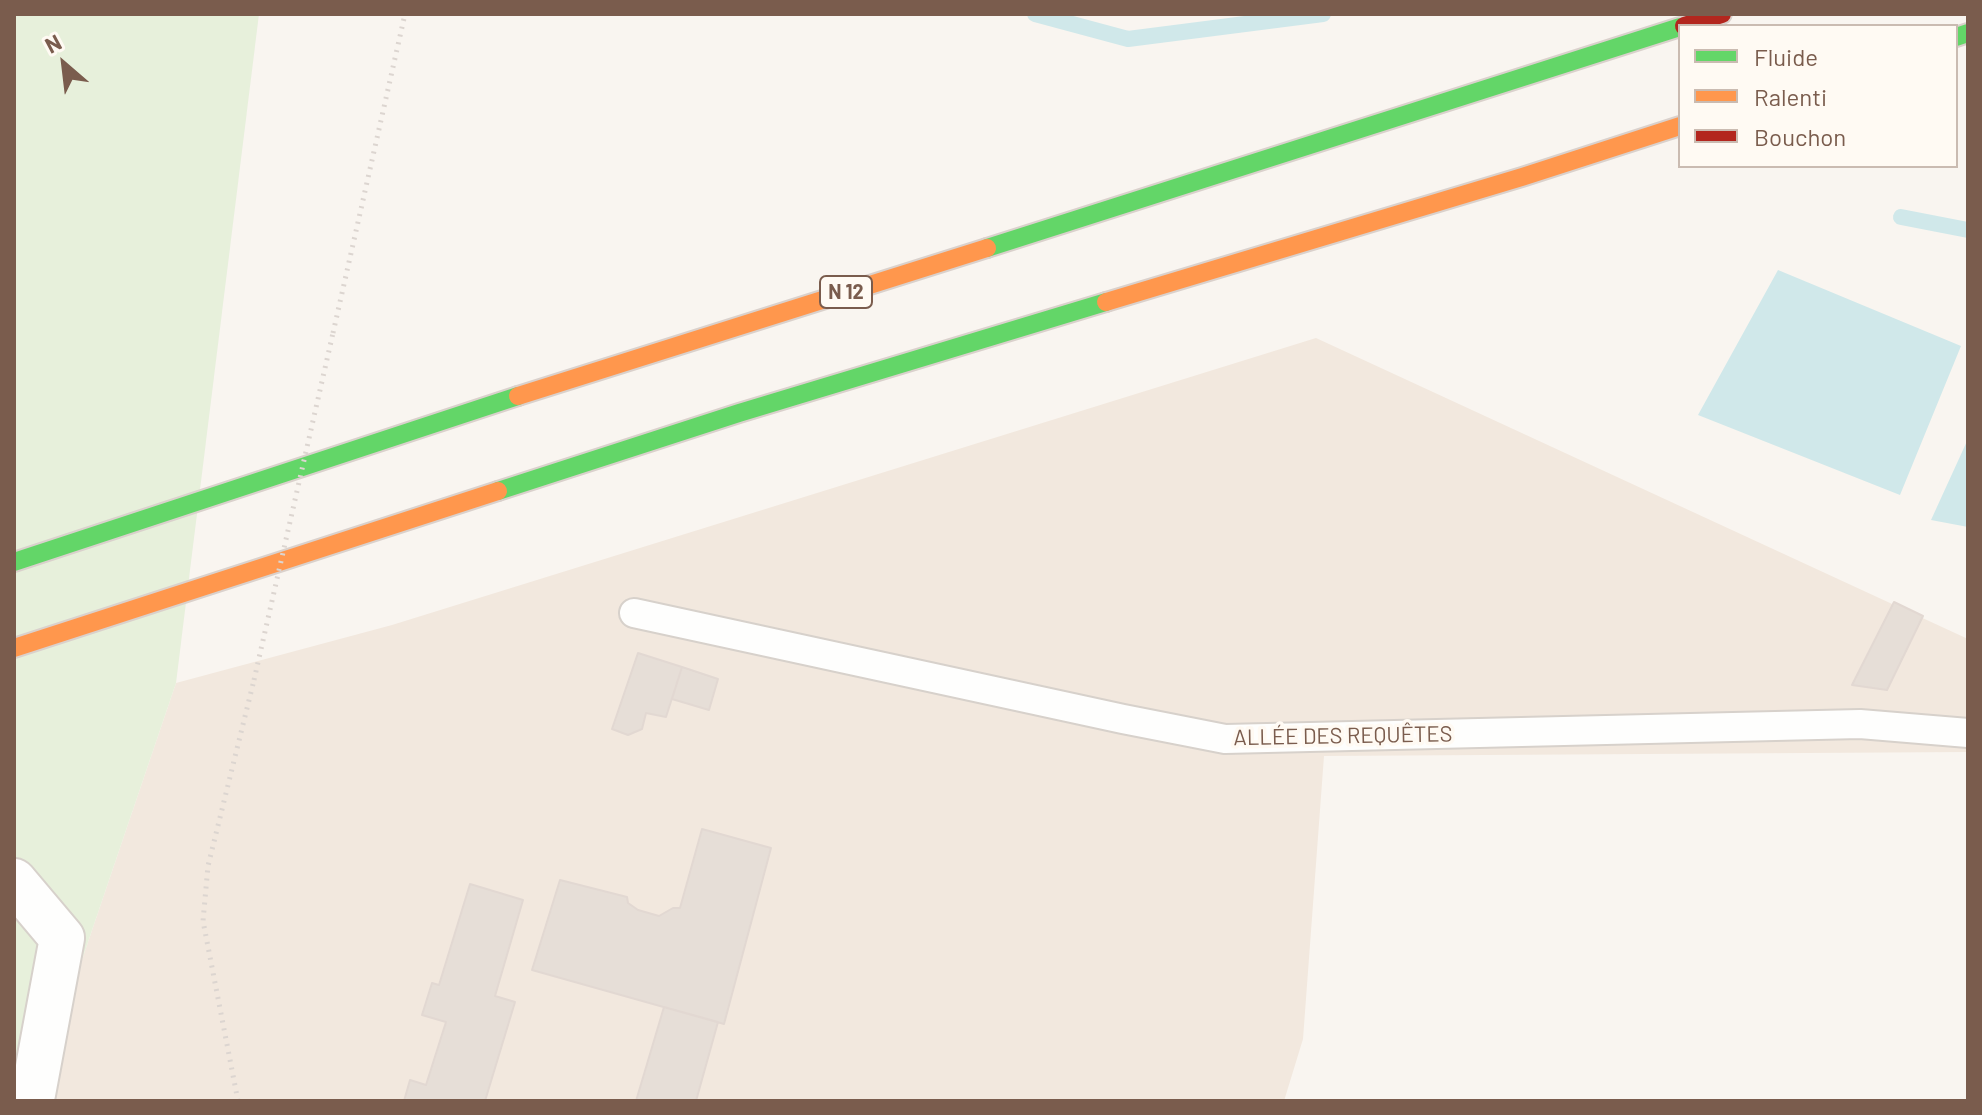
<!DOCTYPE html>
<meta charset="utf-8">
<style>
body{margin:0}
#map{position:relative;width:1982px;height:1115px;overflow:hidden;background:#f9f5f0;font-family:Barlow,sans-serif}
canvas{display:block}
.frame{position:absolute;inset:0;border:16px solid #7a5c4d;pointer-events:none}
.legend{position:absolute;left:1678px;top:24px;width:280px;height:144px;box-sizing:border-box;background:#fffaf3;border:2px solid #cabbb1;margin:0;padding:10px 14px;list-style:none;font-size:24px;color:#7a5c4d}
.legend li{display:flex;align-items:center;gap:16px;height:40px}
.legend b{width:40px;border:2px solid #cabbb1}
.north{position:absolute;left:24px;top:24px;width:80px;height:80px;-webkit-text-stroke:6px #fffaf3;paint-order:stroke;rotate:332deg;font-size:22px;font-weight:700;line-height:32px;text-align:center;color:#7a5c4d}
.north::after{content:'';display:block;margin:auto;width:28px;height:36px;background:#7a5c4d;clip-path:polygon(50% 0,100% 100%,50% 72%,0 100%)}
</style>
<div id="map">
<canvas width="1982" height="1115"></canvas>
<div class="frame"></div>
<ul class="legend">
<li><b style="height:10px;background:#63d668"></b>Fluide</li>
<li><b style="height:10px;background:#ff974d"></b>Ralenti</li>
<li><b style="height:10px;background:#b3261e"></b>Bouchon</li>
</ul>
<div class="north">N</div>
</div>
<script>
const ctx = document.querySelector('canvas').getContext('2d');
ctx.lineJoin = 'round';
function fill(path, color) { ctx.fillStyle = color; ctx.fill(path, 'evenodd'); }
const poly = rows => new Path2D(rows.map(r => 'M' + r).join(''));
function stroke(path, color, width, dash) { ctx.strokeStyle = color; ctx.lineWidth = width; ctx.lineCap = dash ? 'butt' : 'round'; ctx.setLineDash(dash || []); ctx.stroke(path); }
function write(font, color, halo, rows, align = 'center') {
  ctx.font = font + ' Barlow,sans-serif'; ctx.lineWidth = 7; ctx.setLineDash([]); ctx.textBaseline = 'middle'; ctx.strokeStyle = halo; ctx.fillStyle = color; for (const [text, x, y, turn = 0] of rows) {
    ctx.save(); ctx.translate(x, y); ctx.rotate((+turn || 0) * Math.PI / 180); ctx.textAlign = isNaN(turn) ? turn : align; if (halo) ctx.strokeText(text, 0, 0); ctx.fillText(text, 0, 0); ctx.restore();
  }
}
fill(poly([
 [1316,338,1968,639,1968,752,1324,756,1303,1039,1284,1101,34,1101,176,683,392,625]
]), '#f2e8de');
fill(poly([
 [14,14,259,14,176,683,34,1101,14,1101]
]), '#e7f0db');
fill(poly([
 [1778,270,1961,346,1900,495,1698,415],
 [1968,439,1968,527,1931,520]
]), '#d0e8ea');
stroke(poly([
 [1035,14,1128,39,1323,14],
 [1901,217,1968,230]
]), '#d0e8ea', 16);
const building = poly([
 [1894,602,1923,616,1887,690,1852,685,1894,602],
 [638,653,682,667,666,717,646,713,642,729,628,735,612,729,638,653],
 [682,667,718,679,709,710,672,699,682,667],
 [702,829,771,848,724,1024,532,970,560,880,627,897,628,903,638,910,659,916,673,908,680,908,702,829],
 [470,884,523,900,495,996,515,1002,485,1101,404,1101,410,1080,426,1085,446,1022,422,1015,432,983,439,985,470,884],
 [664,1007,718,1022,696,1101,636,1101,664,1007]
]);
fill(building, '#e6ded7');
stroke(building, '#e2d8d2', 2);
const lane = poly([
 [634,613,1123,719,1225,739,1860,724,1968,733]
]);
const street = poly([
 [14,881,62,938,33,1094]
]);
const fast = poly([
 [1956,37,1968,33],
 [987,248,1680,27],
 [498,491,739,413,1106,302],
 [14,562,518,396]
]);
const slow = poly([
 [1106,302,1522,177,1680,126],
 [518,396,987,248],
 [14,648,498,491]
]);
const jam = poly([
 [1684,26,1722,14]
]);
stroke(lane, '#d7d1cb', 32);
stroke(street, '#d7d1cb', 48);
stroke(fast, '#dad1cc', 22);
stroke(slow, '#dad1cc', 22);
stroke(jam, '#dad1cc', 22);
stroke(poly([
 [333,333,405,14],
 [238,1101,203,921,208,866,254,680]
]), '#dcd5d0', 5, [2, 6]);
stroke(lane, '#fefefd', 28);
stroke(street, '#fefefd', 44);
stroke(fast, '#63d668', 18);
stroke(slow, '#ff974d', 18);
stroke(jam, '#b3261e', 18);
stroke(poly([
 [254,680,333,333]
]), '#dcd5d0', 5, [2, 6]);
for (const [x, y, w] of [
 [846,292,52]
]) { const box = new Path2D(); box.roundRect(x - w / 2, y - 16, w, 32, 6); ctx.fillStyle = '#fffaf3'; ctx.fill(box); stroke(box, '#7a5c4d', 2); }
write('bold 20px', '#7a5c4d', null, [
 ["N 12",846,292]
]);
write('22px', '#7a5c4d', '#fffaf3', [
 ["ALLÉE DES REQUÊTES",1343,736,-1]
]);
</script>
